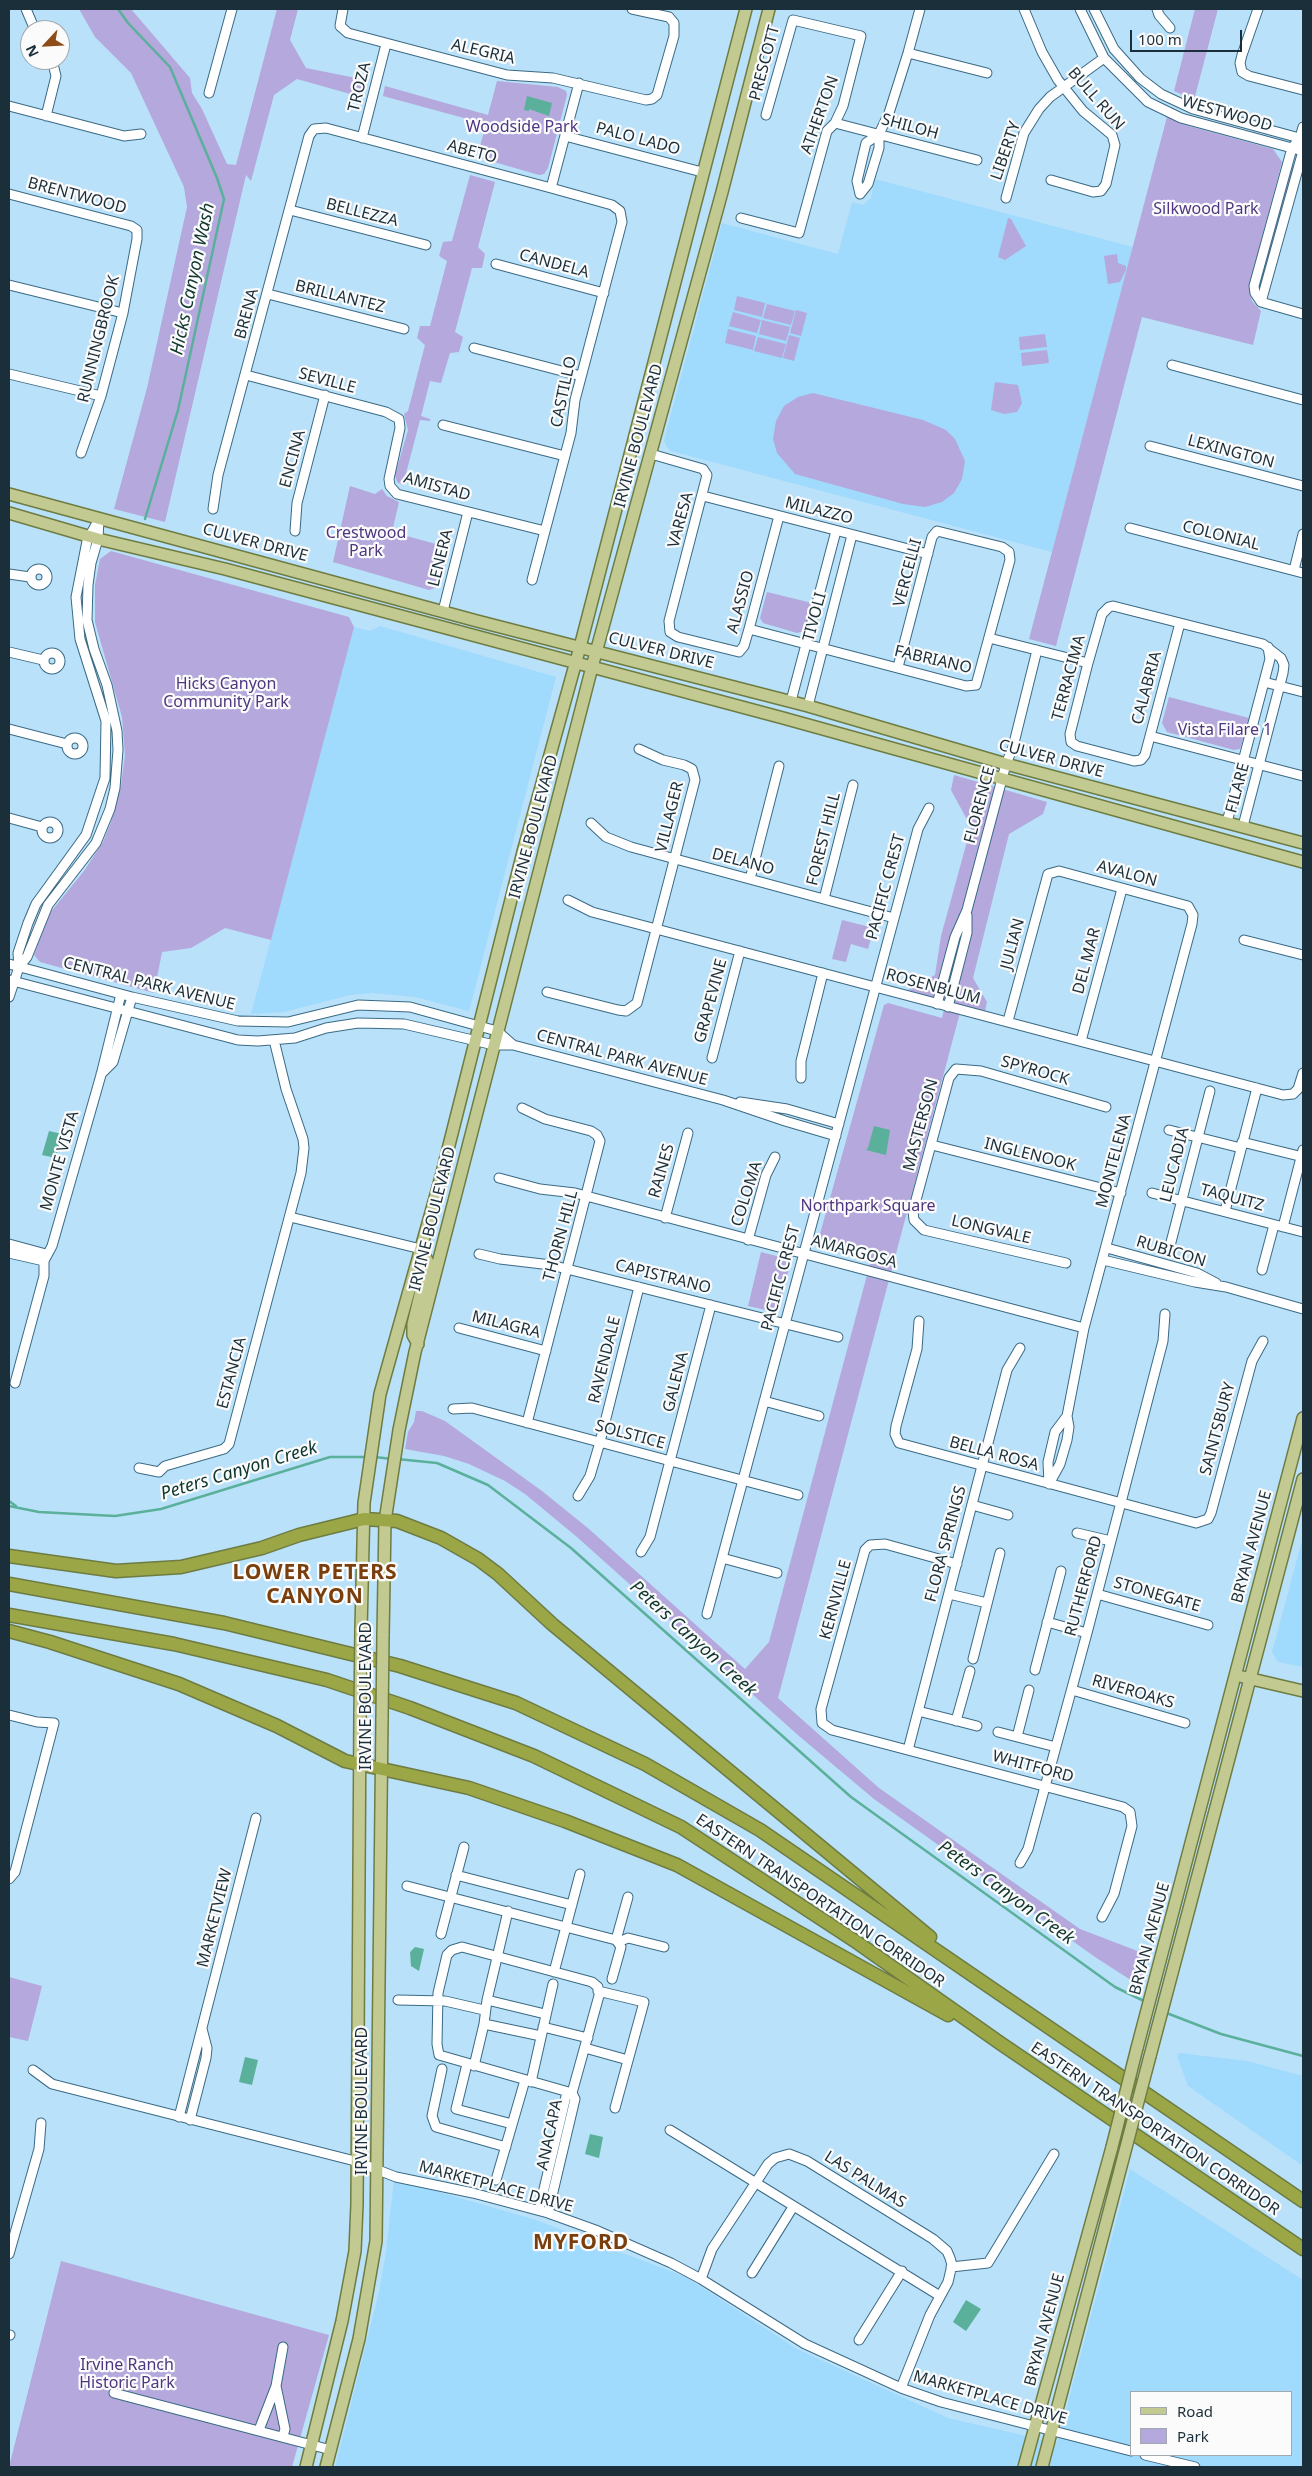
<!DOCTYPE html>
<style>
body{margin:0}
#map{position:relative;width:1312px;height:2476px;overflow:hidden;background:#b9e1f9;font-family:"Noto Sans",sans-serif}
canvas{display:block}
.frame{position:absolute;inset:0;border:10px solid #1b2f3a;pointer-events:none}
.legend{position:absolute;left:1130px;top:2391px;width:162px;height:65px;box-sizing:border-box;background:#fbfbfb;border:1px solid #a1a9ae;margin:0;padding:6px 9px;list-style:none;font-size:15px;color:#1b2f3a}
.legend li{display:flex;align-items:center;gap:10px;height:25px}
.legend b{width:25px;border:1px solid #a1a9ae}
.north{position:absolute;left:20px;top:20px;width:50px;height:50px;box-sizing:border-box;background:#fbfbfb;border:1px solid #a1a9ae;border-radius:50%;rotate:245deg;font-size:14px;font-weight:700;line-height:20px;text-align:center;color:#1b2f3a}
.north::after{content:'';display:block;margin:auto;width:18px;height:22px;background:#8e4d18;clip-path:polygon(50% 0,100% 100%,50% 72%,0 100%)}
.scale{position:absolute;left:1130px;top:30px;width:112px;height:22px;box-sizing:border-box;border:2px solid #1b2f3a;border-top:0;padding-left:6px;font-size:15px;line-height:18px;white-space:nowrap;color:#1b2f3a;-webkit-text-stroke:4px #fbfbfb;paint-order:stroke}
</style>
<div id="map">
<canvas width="1312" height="2476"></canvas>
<div class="frame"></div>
<ul class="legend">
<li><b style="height:6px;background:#c3ca91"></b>Road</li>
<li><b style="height:14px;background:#b4a8dd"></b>Park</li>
</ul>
<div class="north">N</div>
<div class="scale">100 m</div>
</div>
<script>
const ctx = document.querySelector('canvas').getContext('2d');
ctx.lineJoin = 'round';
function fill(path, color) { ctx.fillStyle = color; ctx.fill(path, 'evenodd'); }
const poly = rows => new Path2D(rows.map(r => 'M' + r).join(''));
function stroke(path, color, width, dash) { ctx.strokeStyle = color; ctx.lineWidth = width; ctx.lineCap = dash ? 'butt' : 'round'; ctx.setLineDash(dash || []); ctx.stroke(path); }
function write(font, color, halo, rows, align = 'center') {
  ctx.font = font + ' "Noto Sans",sans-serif'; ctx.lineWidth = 4.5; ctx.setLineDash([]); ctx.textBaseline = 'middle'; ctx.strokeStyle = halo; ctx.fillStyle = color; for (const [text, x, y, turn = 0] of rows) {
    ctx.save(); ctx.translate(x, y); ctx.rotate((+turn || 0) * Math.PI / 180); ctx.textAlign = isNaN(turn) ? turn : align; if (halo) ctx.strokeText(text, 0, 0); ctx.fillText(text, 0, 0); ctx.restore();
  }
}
fill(poly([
 [875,179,1133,247,1052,552,671,451,666,446,664,440,722,223,838,254,852,202,863,205,871,198],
 [380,626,556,677,469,1011,415,997,372,993,350,995,284,1012,251,1014,354,627,370,631],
 [1303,1537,1303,1667,1278,1662,1272,1652],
 [1179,2053,1247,2061,1303,2076,1303,2166,1188,2086,1177,2056],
 [1130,2169,1303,2280,1303,2467,335,2467,379,2292,386,2252,394,2179,536,2220,686,2277,797,2349,948,2418,1057,2443],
 [1131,2392,1291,2392,1291,2455,1131,2455]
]), '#a0dafd');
fill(poly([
 [79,9,131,9,190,78,192,93,202,109,227,164,236,165,277,9,298,9,290,40,306,68,366,80,361,97,297,79,274,95,251,181,246,175,165,522,114,509,147,388,187,207,184,187,131,73,95,37],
 [1195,9,1218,9,1194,100,1174,91],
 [497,81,558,87,566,91,567,95,548,168,544,174,539,175,477,157,486,124,383,96,385,86,488,115],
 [1167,117,1189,126,1273,149,1282,162,1249,287,1252,301,1261,311,1253,345,1142,317,1056,646,1029,639],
 [1293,165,1295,165,1261,288,1258,285,1290,166],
 [470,175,495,182,478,247,485,254,482,268,472,268,455,332,463,337,459,352,450,353,441,383,430,381,421,416,430,419,430,421,420,420,403,485,397,482,395,475,408,430,404,414,408,411,425,345,417,338,420,326,430,326,447,261,439,256,443,242,452,241],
 [1008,218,1011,219,1026,246,1005,260,998,257],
 [1117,254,1118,263,1126,266,1126,270,1120,282,1108,284,1104,256],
 [737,296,765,303,762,317,734,310],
 [767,304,795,311,791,325,763,318],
 [796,310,807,313,801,336,790,333],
 [733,312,761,320,757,333,729,326],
 [762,320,790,327,786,341,759,334],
 [728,329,756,336,753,350,725,343],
 [1045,334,1047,347,1020,350,1019,337],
 [789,335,800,338,794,361,783,358],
 [758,337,786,344,782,358,754,351],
 [1047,350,1049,363,1022,366,1021,353],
 [995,382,1018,385,1022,403,1017,412,1004,414,991,410],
 [813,393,923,420,946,430,955,439,965,461,962,479,954,493,942,502,925,507,903,504,795,474,777,453,773,439,776,421,784,406,798,397],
 [350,486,375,494,382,489,387,496,399,502,392,532,447,547,437,587,429,590,333,562],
 [111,551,349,617,354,627,271,940,225,928,191,948,162,952,154,993,40,962,34,955,49,914,84,871,103,842,111,822,121,785,125,755,122,717,95,622,95,585,100,559],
 [767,592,812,603,804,631,797,633,763,623,760,618],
 [1169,697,1249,718,1240,749,1234,750,1167,732,1162,723],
 [954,775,1047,802,1043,814,1009,834,973,978,987,1002,985,1011,962,1005,778,1698,879,1788,1080,1929,1148,1955,1140,1986,1095,1957,874,1799,799,1736,577,1537,525,1494,505,1481,469,1464,444,1456,405,1449,408,1432,414,1422,416,1411,422,1411,445,1421,542,1491,589,1529,745,1669,769,1642,871,1260,822,1247,818,1241,884,1005,888,1003,942,1018,946,1001,908,990,935,975,941,936,971,827,951,790],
 [842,920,874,928,868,949,851,944,846,962,832,959],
 [761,1252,788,1259,790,1265,778,1309,775,1312,748,1306],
 [9,1977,42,1986,28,2041,9,2037],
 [61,2261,329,2335,292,2467,9,2467]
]), '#b4a8dd');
fill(poly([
 [527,96,552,103,549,116,529,109,529,111,524,110],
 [874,1126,890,1130,886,1155,866,1150,868,1148],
 [49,1131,62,1134,56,1158,42,1155],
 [415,1947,424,1949,419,1971,411,1966,410,1952],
 [245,2057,258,2060,252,2085,239,2082],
 [590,2134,603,2137,599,2158,585,2154],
 [966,2300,981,2309,966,2331,953,2322]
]), '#5bb09b');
stroke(poly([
 [118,9,128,23,170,67,217,178,224,199,178,410,145,519],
 [375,1457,392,1459],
 [397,1459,437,1463,488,1485,571,1548,851,1797,1115,1987,1146,2002],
 [9,1501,16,1506],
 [9,1506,39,1512,115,1516,161,1509,330,1457,367,1457],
 [1164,2012,1221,2034,1303,2056]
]), '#5bb09b', 2.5);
const minor = poly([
 [26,9,35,30],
 [343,9,340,26,348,33,507,75,553,78,646,100,652,99,657,95,674,36,674,23,669,17,632,9],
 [1024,9,1042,52,1058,80,1083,111,1112,135,1115,145,1106,184,1101,191,1093,192,1051,180],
 [1080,9,1104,58,1148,102,1181,118,1303,151],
 [1094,9,1114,49,1140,78,1161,94,1193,109,1303,139],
 [1157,9,1159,15,1170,28],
 [1258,9,1242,55,1240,63,1242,72,1249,76,1303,90],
 [908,53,987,73],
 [209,93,232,9],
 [9,106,124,136,141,134],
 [46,116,56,76,52,60],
 [835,123,977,160],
 [1303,127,1300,138,1292,148,1254,286,1255,293,1261,302,1303,314],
 [565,136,702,172],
 [362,138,386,44],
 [551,188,579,83],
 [9,194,131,226,137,230,137,239,123,313,101,396,81,453],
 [860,194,868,184,879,148,879,134,889,113,908,53,920,9],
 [860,194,857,181,866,143,879,134],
 [1006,198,1024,133,1039,109,1050,97,1104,58],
 [290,210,426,245],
 [741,218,799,233,827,131,835,123,843,106,861,36,793,20,766,115],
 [496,264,604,293],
 [9,285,123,313],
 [268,294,404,329],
 [1261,302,1303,151,1302,145],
 [474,348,581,376],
 [1172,365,1303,400],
 [9,374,101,396],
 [246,375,386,412,399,419,400,428,389,479,390,486,397,494,545,531],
 [443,425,565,456],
 [1150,446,1303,486],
 [651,454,703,469,707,475,669,621,670,632,678,637,739,652,744,646,749,629,779,516],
 [703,496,928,554],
 [213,509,218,475,309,136,314,129,326,128,551,188,612,205,620,211,622,222,575,400,571,433,532,580],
 [1130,528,1303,573],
 [295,531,297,503,325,395],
 '31 577a8 8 0 1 1 16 0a8 8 0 1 1-16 0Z',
 [1294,570,1303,534],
 [9,574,30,577],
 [443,611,468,512],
 [1180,623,1145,755,1141,760,1134,761,1077,746,1071,742,1070,734,1088,663,1102,614,1109,607,1113,606,1263,644,1281,658,1284,665,1283,673,1243,826],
 [749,629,966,686,976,685,1010,560,1009,552,1002,547,937,531,932,537,898,667],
 [989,638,1088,663],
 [9,652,43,660],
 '44 661a8 8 0 1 1 16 0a8 8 0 1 1-16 0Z',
 [1264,682,1303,692],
 [791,701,836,531],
 [808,706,852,535],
 [9,729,67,744],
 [1150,736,1303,776],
 '67 746a8 8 0 1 1 16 0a8 8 0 1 1-16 0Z',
 [9,818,42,827],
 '42 830a8 8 0 1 1 16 0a8 8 0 1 1-16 0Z',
 [1227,822,1270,659,1268,647],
 [591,823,606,837,631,847,894,918],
 [750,879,779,766],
 [824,899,853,785],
 [568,900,592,912,1283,1095,1293,1094,1298,1089,1303,1073],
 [1244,940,1303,955],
 [9,964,132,997,238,1021,288,1022,358,1005,410,1007,497,1031,513,1045],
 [19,967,18,953,28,923,36,904,86,835,105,778,106,721,80,639,76,597,87,541,99,519],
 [9,980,238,1040,258,1041,295,1038,326,1028,358,1023,404,1024,494,1045,513,1045,723,1100,785,1121,836,1136],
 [547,992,618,1010,626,1011,637,1003,695,780,692,769,684,765,663,760,639,749],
 [9,997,19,967,27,957,48,905,96,843,110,809,115,788,118,750,117,731,107,685,94,649,87,620,88,585,91,563,98,539,99,519],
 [937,1004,955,937,967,910,1006,764,1013,747,1037,650],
 [948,1007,967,933,967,915],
 [1008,1021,1048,874,1059,871,1188,906,1193,915,1192,924,1084,1328,1067,1416,1055,1432,1048,1462,1049,1484],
 [1081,1041,1122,889],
 [712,1058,740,951],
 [101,1074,113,1062,132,997],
 [801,1078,801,1061,823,973],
 [740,1102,787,1109,839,1124],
 [522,1108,545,1119,591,1131,597,1135,600,1141,527,1423],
 [1169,1130,1241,1148],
 [1242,1142,1303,1157],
 [932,1145,1121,1193],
 [499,1178,540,1189,575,1193,1084,1328],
 [1152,1193,1303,1232],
 [1225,1211,1257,1088],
 [290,1217,421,1249],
 [665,1218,688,1133],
 [1283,1227,1303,1150],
 [748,1240,766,1175,775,1157],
 [9,1244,46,1254],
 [1170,1246,1210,1091],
 [1107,1248,1197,1273,1216,1283],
 [9,1253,44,1261],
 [479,1254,500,1259,551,1265,838,1337],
 [1103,1260,1195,1282,1226,1287,1303,1309],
 [1066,1263,924,1230,914,1220,913,1211,949,1078,956,1069,981,1071,1106,1107],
 [1262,1270,1274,1225],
 [919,1321,917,1349,896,1426,895,1434,899,1443,1196,1523,1208,1519,1211,1513,1252,1361,1263,1341],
 [459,1328,546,1351],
 [15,1383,44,1276,44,1261,52,1246,101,1075,121,994],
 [764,1401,819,1416],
 [453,1409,472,1408,798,1495],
 [139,1468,159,1472,165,1466,224,1449,229,1444,301,1173,304,1148,303,1139,286,1089,274,1040],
 [1049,1484,1060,1464,1067,1440,1069,1427,1067,1416],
 [578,1496,590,1476,600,1442,639,1287],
 [972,1505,1008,1515],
 [1077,1533,1111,1541],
 [641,1552,650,1537,711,1305],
 [722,1558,777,1573],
 [957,1564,885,1544,870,1545,865,1550,821,1709,822,1723,832,1730,1123,1807,1130,1812,1132,1826,1114,1894,1102,1917],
 [949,1594,987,1603],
 [1097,1594,1208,1625],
 [707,1614,918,829,929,808],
 [1047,1622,1087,1633],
 [973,1659,1000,1553],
 [1035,1670,1061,1571],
 [1072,1690,1185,1723],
 [918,1711,977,1726],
 [9,1715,37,1722,54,1723,15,1872,9,1879],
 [956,1721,970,1671],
 [998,1732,1056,1747],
 [1017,1737,1029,1690],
 [908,1750,1007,1370,1020,1348],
 [1020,1863,1028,1849,1087,1633,1163,1341,1165,1314],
 [456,1875,572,1905],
 [407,1886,616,1940,621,1947,612,1979],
 [441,1934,464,1847],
 [616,1940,628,1897],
 [619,1942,628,1938,664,1947],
 [554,1972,580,1874],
 [398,2000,445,2001,484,2010],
 [487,2000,545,2014],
 [484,2024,541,2036],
 [543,2027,588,2038],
 [585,2048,628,2060],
 [467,2064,456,2109,512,2124],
 [474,2066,484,2024,487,2000,508,1911],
 [442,2069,432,2116,436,2127,506,2147],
 [33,2070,52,2084,355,2161,396,2177,473,2193,548,2213,598,2231,671,2263,701,2279,805,2344,901,2388,941,2402,1131,2451],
 [531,2082,553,1984],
 [572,2093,600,1992],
 [179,2117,256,1818],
 [190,2120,206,2058,207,2048,202,2029],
 [670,2130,940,2296],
 [496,2180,525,2080],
 [539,2210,567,2092],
 [548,2213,575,2099,572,2093,439,2055,437,2044,438,1993,447,1955,452,1950,462,1947,592,1982,598,1987,598,1991,644,2002,615,2108],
 [9,2254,39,2149,41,2123],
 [951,2267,988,2263,1054,2154],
 [752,2273,793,2207],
 [701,2279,712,2249,768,2164,775,2158,789,2154,807,2161,933,2239,947,2251,950,2258,952,2265,948,2282,930,2315,901,2388],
 [9,2335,10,2335],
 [859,2340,902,2271],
 [276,2386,285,2429,283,2436],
 [114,2393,331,2450],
 [259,2430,276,2386,283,2347],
 [1145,2455,1195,2467]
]);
const major = poly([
 [9,494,477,621,808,706,1006,764,1303,843],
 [9,513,98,539,225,569,783,718,1303,862],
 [418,1344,413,1335,413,1324,428,1262,421,1249],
 [361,1630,364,1503,380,1394,441,1177,523,852,580,647,746,9],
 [383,1636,385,1521,399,1430,415,1352,592,667,722,192,769,9],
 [1243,1677,1303,1691],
 [1137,2048,1303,1418],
 [1150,2056,1303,1479],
 [306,2467,342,2321,355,2251,357,2204,360,1712],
 [326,2467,359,2339,376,2241,382,1719],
 [1024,2467,1112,2147],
 [1042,2467,1124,2155]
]);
const highway = poly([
 [9,1556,116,1571,181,1567,262,1548,299,1535,364,1519,397,1521,441,1538,478,1559,498,1574,552,1624,930,1937],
 [9,1584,224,1623,400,1666,516,1703,645,1764,760,1830,1303,2201],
 [9,1615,174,1644,327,1680,410,1708,534,1756,681,1827,858,1943,1000,2043,1303,2249],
 [9,1631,50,1642,179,1684,277,1726,345,1761,469,1788,565,1821,677,1865,948,2015]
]);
stroke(minor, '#3b6a85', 11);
stroke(major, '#6e7c42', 14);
stroke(highway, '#6e7c42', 15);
stroke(minor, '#fff', 9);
stroke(major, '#c3ca91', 11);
stroke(highway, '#9ba647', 12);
const majorBridge = poly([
 [360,1712,361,1630],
 [382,1719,383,1636],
 [1112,2147,1137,2048],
 [1124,2155,1150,2056]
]);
stroke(majorBridge, '#6e7c42', 14, []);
stroke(majorBridge, '#c3ca91', 11);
write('16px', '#1b2f3a', '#fbfbfb', [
 ["ALEGRIA",483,52,13],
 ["PRESCOTT",765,63,-75],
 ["TROZA",360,87,-76],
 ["BULL RUN",1096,99,49],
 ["WESTWOOD",1227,114,16],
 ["ATHERTON",820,115,-70],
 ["SHILOH",910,127,15],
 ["PALO LADO",638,139,15],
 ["LIBERTY",1006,151,-71],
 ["ABETO",472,152,15],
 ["BRENTWOOD",77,196,15],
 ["BELLEZZA",362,213,14],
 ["CANDELA",554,264,15],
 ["BRILLANTEZ",340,297,14],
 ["BRENA",247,314,-75],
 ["RUNNINGBROOK",99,339,-76],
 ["SEVILLE",327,381,15],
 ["CASTILLO",564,392,-78],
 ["IRVINE BOULEVARD",639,436,-75],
 ["LEXINGTON",1231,452,15],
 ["ENCINA",293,459,-75],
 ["AMISTAD",437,487,16],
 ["MILAZZO",819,511,14],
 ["VARESA",681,520,-75],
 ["COLONIAL",1221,536,14],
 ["CULVER DRIVE",255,543,15],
 ["LENERA",441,558,-76],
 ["VERCELLI",908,573,-75],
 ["ALASSIO",741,602,-75],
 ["TIVOLI",815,617,-75],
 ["CULVER DRIVE",661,651,14],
 ["FABRIANO",933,660,13],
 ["TERRACIMA",1069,678,-75],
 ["CALABRIA",1147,688,-75],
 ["CULVER DRIVE",1051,759,15],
 ["FILARE",1238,788,-75],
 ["FLORENCE",980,805,-75],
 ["VILLAGER",670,817,-76],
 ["IRVINE BOULEVARD",534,827,-75],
 ["FOREST HILL",824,839,-76],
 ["DELANO",743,862,15],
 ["AVALON",1127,874,15],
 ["PACIFIC CREST",886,887,-75],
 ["JULIAN",1013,944,-75],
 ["DEL MAR",1087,961,-75],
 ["CENTRAL PARK AVENUE",149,984,14],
 ["ROSENBLUM",933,987,15],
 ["GRAPEVINE",711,1001,-75],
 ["CENTRAL PARK AVENUE",622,1058,15],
 ["SPYROCK",1035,1071,16],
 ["MASTERSON",921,1125,-75],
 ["INGLENOOK",1030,1155,14],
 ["MONTE VISTA",60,1161,-74],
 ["MONTELENA",1114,1161,-75],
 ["LEUCADIA",1175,1165,-76],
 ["RAINES",662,1171,-74],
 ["COLOMA",747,1194,-72],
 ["TAQUITZ",1232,1198,15],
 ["IRVINE BOULEVARD",433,1219,-76],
 ["LONGVALE",991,1230,13],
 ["THORN HILL",561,1236,-75],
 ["AMARGOSA",854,1252,15],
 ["RUBICON",1171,1252,17],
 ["CAPISTRANO",663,1277,14],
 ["PACIFIC CREST",781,1278,-75],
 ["MILAGRA",506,1325,14],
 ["RAVENDALE",605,1360,-76],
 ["ESTANCIA",232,1373,-75],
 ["GALENA",676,1382,-76],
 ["SAINTSBURY",1218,1429,-75],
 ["SOLSTICE",630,1435,15],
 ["BELLA ROSA",994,1454,15],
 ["FLORA SPRINGS",946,1544,-75],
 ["BRYAN AVENUE",1252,1547,-75],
 ["RUTHERFORD",1084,1586,-75],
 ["STONEGATE",1157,1595,16],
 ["KERNVILLE",836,1600,-75],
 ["RIVEROAKS",1133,1692,16],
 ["IRVINE BOULEVARD",366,1696,-90],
 ["WHITFORD",1033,1767,15],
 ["EASTERN TRANSPORTATION CORRIDOR",820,1901,34],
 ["MARKETVIEW",215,1918,-76],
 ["BRYAN AVENUE",1150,1939,-75],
 ["IRVINE BOULEVARD",362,2101,-90],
 ["EASTERN TRANSPORTATION CORRIDOR",1155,2129,34],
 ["ANACAPA",550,2135,-78],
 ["LAS PALMAS",865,2180,32],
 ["MARKETPLACE DRIVE",496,2187,15],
 ["BRYAN AVENUE",1045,2330,-75],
 ["MARKETPLACE DRIVE",990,2398,16]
]);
write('16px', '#4e3680', '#fbfbfb', [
 ["Woodside Park",522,127],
 ["Silkwood Park",1206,209],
 ["Crestwood",366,533],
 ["Park",366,551],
 ["Hicks Canyon",226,684],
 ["Community Park",226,702],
 ["Vista Filare 1",1225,730],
 ["Northpark Square",868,1206],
 ["Irvine Ranch",127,2365],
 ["Historic Park",127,2383]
]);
write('italic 18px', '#0f372e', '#fbfbfb', [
 ["Hicks Canyon Wash",193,279,-78],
 ["Peters Canyon Creek",239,1471,-17],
 ["Peters Canyon Creek",693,1639,42],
 ["Peters Canyon Creek",1006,1893,36]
]);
ctx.letterSpacing = '1px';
write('bold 21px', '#793e0b', '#fbfbfb', [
 ["LOWER PETERS",315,1573],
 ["CANYON",315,1597],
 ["MYFORD",581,2243]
]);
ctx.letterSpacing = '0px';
</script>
